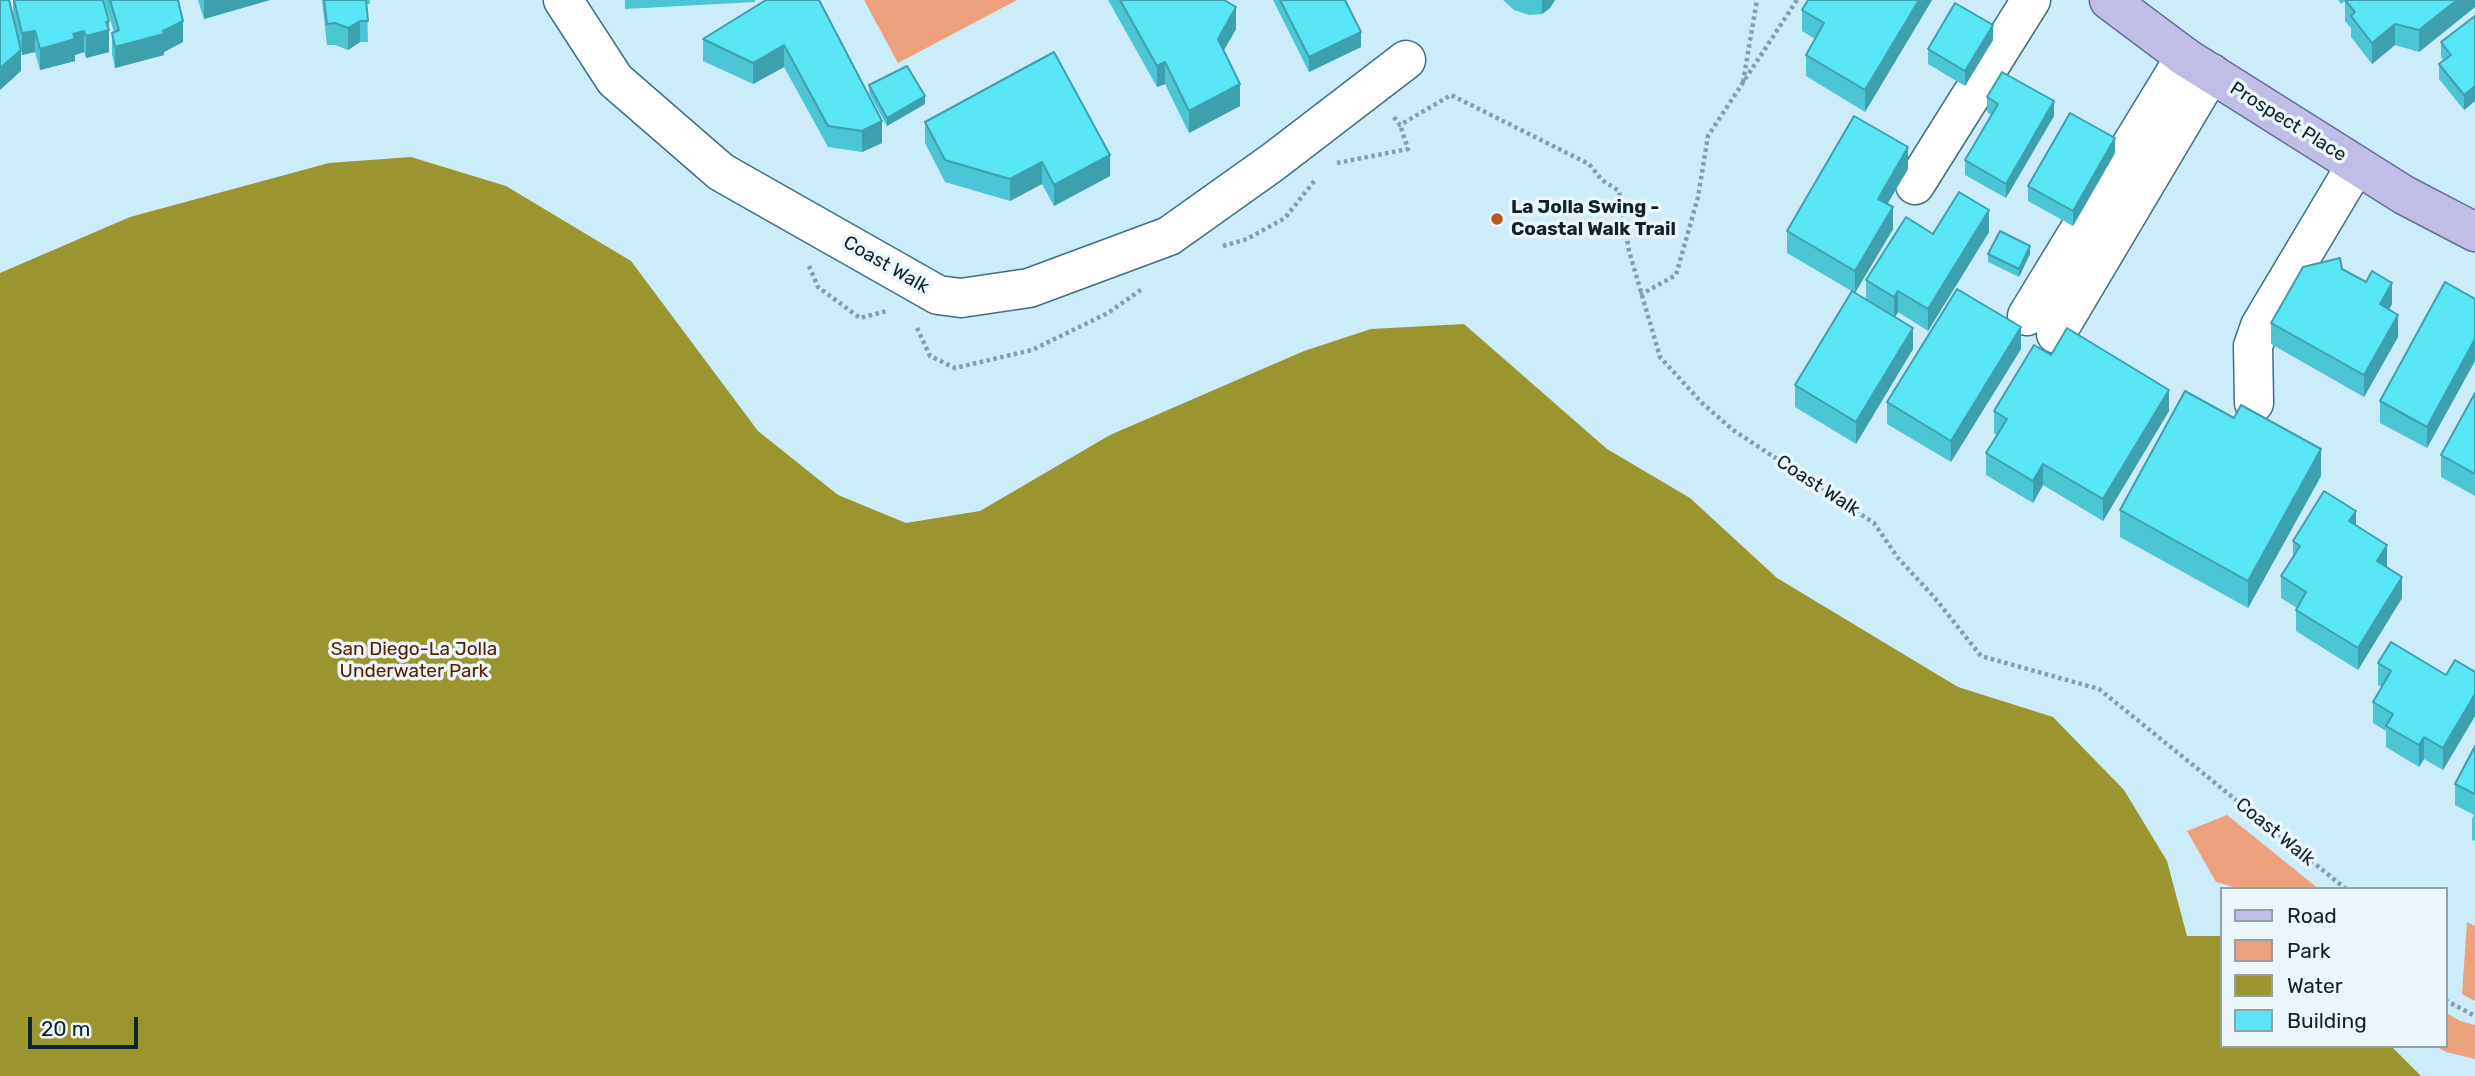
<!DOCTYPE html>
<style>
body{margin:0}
#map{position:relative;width:2475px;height:1076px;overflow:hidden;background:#cdecf9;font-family:Rubik,sans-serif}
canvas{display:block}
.legend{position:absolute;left:2220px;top:887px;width:228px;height:161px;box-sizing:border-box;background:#ebf5fa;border:2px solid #93a1a7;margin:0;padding:9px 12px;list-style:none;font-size:21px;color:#0f232b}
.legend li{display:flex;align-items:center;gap:14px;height:35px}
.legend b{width:35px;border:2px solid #93a1a7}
.scale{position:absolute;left:28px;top:1017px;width:110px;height:32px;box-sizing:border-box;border:4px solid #0f232b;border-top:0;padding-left:9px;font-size:21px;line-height:24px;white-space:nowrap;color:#0f232b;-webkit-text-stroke:5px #ebf5fa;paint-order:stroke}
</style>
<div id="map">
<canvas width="2475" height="1076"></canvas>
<ul class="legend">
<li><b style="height:9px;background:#c0bee6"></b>Road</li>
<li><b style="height:19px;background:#eca17c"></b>Park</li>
<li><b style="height:19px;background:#9a952f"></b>Water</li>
<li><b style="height:19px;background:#58e5f6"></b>Building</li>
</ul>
<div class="scale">20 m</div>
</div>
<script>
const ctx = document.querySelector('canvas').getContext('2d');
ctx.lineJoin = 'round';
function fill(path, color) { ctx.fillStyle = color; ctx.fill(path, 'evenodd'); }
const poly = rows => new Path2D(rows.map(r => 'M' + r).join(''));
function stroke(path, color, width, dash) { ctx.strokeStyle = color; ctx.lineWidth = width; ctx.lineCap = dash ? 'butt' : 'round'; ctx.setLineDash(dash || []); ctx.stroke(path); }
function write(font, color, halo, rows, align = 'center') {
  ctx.font = font + ' Rubik,sans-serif'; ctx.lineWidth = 7; ctx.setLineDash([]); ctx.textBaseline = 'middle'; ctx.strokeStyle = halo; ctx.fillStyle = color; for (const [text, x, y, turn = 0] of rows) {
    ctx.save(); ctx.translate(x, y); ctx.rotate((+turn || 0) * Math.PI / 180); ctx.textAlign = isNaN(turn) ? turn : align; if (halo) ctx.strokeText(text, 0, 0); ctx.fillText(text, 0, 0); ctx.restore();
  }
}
fill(poly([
 [864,0,1017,0,898,63],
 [2227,815,2319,889,2241,889,2216,882,2187,831],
 [2467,922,2475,926,2475,1001,2462,994],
 [2445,1012,2460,1021,2475,1025,2475,1059,2446,1052,2435,1046,2445,1046]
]), '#eca17c');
fill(poly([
 [411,157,506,186,631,261,758,431,838,495,906,523,980,511,1110,435,1304,351,1371,329,1464,324,1607,449,1690,498,1777,578,1958,687,2053,717,2124,790,2167,861,2187,936,2221,936,2221,1046,2391,1046,2421,1076,0,1076,0,273,130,217,329,163]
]), '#9a952f');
const minor = poly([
 [563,0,615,80,721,172,938,295,961,298,1029,288,1169,236,1273,162,1406,60],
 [1915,185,2031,0],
 [2027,316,2185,57],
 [2056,334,2211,73],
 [2254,403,2253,346,2260,326,2356,165]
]);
const major = poly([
 [2109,0,2185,57,2404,195,2475,232]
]);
stroke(minor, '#3f6f83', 41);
stroke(major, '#676b9a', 41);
stroke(poly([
 [1743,82,1757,0],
 [1394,117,1400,125,1451,95,1589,164,1602,180,1619,191,1629,251,1660,357,1702,403,1733,430,1874,523,1898,558,1934,597,1981,656,2099,689,2346,889],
 [1337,163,1408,149,1400,125],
 [1223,246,1247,239,1285,218,1315,180],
 [809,266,818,287,860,318,887,311],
 [1640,295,1676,275,1698,197,1708,136,1797,0],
 [917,328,930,356,955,368,1032,350,1108,313,1142,289],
 [2445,1000,2475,1016]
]), '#839ea9', 4.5, [3.5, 3.5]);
stroke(minor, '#fff', 38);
stroke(major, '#c0bee6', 38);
fill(poly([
 [13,0,103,0,109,21,109,52,86,58,84,52,75,55,75,61,40,70,35,52,22,55,21,50,21,71,13,16],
 [104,0,178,0,183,42,164,52,164,55,115,68,112,54,112,33,114,32],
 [198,0,270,0,204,19],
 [322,0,370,0,370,4,367,4,368,42,360,42,348,50,335,45,327,45],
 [625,0,755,0,755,2,625,9],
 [766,0,882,143,862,152,828,147,784,67,753,84,703,61,703,39],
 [1108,0,1224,0,1236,29,1223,51,1240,106,1189,133,1165,84,1157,87],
 [1273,0,1345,0,1361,47,1309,72],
 [1503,0,1555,0,1550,8,1542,14,1529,15,1514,10],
 [1808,0,1932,0,1865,112,1806,76,1806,55,1815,39,1802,31,1802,10],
 [2338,0,2475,0,2475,7,2419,52,2395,45,2372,64,2351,37,2351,28,2345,21,2345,1,2341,4],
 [2475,16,2475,101,2464,110,2439,79,2439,64,2444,61,2441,57,2441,42],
 [1993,40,1965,86,1928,64,1928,49],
 [869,85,925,104,887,126,869,93],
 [1987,97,2054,116,2006,198,1965,175,1965,160,1992,115,1987,112],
 [925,122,1110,176,1054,206,1042,184,1010,201,945,182,925,143],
 [2115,153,2073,226,2028,201,2028,186],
 [1908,169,1887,204,1893,229,1855,293,1787,253,1787,231],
 [1989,232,1928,331,1898,312,1895,317,1913,349,1856,444,1795,407,1795,385,1866,300,1866,280,1933,234],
 [1988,254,2030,254,2019,277,1988,262],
 [2342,269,2392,304,2389,310,2398,337,2364,397,2271,344,2271,323],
 [2475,299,2475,361,2427,448,2380,423,2380,401],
 [2021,349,1951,462,1887,424,1887,402],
 [2051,355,2169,411,2103,521,2043,485,2033,503,1986,475,1986,453,1997,435,1994,433,1994,411],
 [2475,393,2475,496,2441,477,2441,455],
 [2321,476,2248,608,2120,537,2120,510],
 [2356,525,2387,566,2402,598,2358,670,2296,631,2296,610,2297,608,2281,598,2281,576,2293,557,2293,541],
 [2378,663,2446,675,2475,672,2475,716,2443,770,2424,759,2419,767,2386,747,2386,731,2373,723,2373,702,2382,687,2378,685],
 [2475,746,2475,841,2472,840,2472,819,2474,815,2455,805,2455,784]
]), '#4cc5d4');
fill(poly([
 [204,0,270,0,204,19],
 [1542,0,1555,0,1550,8,1542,14],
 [1919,0,1932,0,1865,112,1865,90],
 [2457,0,2475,0,2475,7,2419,52,2419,30],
 [1236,7,1236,29,1218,61,1218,39],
 [109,21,109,52,86,58,86,36],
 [183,21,183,42,164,52,164,55,115,68,115,47,163,31],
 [360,21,360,42,348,50,348,28],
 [2395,24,2395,45,2372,64,2372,43],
 [1993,25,1993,40,1965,86,1965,71],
 [35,31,35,52,22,55,22,33],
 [84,31,84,52,75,55,75,61,40,70,40,49,73,34],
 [1361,32,1361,47,1309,72,1309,57],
 [784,45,784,67,753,84,753,63],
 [21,50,21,71,0,90,0,68],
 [1165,62,1165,84,1157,87,1157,66],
 [1240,84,1240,106,1189,133,1189,111],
 [2475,86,2475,101,2464,110,2464,95],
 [925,96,925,104,887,126,887,118],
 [2054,101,2054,116,2006,198,2006,184],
 [882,121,882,143,862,152,862,131],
 [2115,138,2115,153,2073,226,2073,211],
 [1908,147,1908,169,1878,220,1878,199],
 [1110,155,1110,176,1054,206,1054,185],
 [1042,162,1042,184,1010,201,1010,179],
 [1893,207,1893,229,1855,293,1855,271],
 [1989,210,1989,232,1928,331,1928,309],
 [2030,246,2030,254,2019,277,2019,269],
 [2392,283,2392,304,2380,326,2380,304],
 [1898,291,1898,312,1894,319,1894,297],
 [2398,315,2398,337,2364,397,2364,375],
 [2021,327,2021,349,1951,462,1951,441],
 [1913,328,1913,349,1856,444,1856,422],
 [2475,339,2475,361,2427,448,2427,427],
 [2169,390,2169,411,2103,521,2103,499],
 [2321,449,2321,476,2248,608,2248,581],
 [2043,464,2043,485,2033,503,2033,481],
 [2356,511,2356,533,2349,521],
 [2387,545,2387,566,2377,582,2377,561],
 [2402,577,2402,598,2358,670,2358,648],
 [2475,694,2475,716,2443,770,2443,748],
 [2424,737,2424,759,2419,767,2419,745]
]), '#3ea0ac');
const building = poly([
 [0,0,9,0,21,50,0,68,0,0],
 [14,0,103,0,109,21,106,22,109,30,86,36,84,31,73,34,75,39,40,49,35,31,22,33,14,0],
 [110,0,178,0,183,21,163,31,164,34,115,47,112,33,119,30,110,0],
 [324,0,366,0,368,21,360,21,348,28,335,23,327,24,324,0],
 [766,0,819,0,882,121,862,131,828,126,784,45,753,63,703,39,766,0],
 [1120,0,1224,0,1236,7,1218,39,1240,84,1189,111,1165,62,1157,66,1120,0],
 [1280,0,1345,0,1361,32,1309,57,1280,0],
 [1808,0,1919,0,1865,90,1806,55,1824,23,1802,10,1808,0],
 [2345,0,2457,0,2419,30,2395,24,2372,43,2351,16,2355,12,2345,0],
 [1955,3,1993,25,1965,71,1928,49,1955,3],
 [2475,16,2475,86,2464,95,2439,64,2451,55,2441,42,2475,16],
 [1054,52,1110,155,1054,185,1042,162,1010,179,945,160,925,122,1054,52],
 [907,66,925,96,887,118,869,85,907,66],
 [2002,72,2054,101,2006,184,1965,160,1998,104,1987,97,2002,72],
 [2070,113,2115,138,2073,211,2028,186,2070,113],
 [1854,116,1908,147,1878,199,1893,207,1855,271,1787,231,1854,116],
 [1959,192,1989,210,1928,309,1898,291,1894,297,1866,280,1906,217,1933,234,1959,192],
 [2000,231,2030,246,2019,269,1988,254,2000,231],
 [2340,258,2342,269,2366,282,2372,271,2392,283,2380,304,2398,315,2364,375,2271,323,2303,267,2340,258],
 [2445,282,2475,299,2475,339,2427,427,2380,401,2445,282],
 [1957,289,2021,327,1951,441,1887,402,1957,289],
 [1852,291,1913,328,1856,422,1795,385,1852,291],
 [2067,328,2169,390,2103,499,2043,464,2033,481,1986,453,2007,419,1994,411,2034,345,2051,355,2067,328],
 [2185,391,2234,418,2241,405,2321,449,2248,581,2120,510,2185,391],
 [2475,393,2475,474,2441,455,2475,393],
 [2324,491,2356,511,2349,521,2387,545,2377,561,2402,577,2358,648,2296,610,2306,592,2281,576,2300,546,2293,541,2324,491],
 [2391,642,2446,675,2455,660,2475,672,2475,694,2443,748,2424,737,2419,745,2386,726,2393,714,2373,702,2391,671,2378,663,2391,642],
 [2475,746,2475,794,2455,784,2475,746]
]);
fill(building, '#58e5f6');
stroke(building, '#3ea0ac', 2);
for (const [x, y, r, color] of [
 [1497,219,7,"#b9571d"]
]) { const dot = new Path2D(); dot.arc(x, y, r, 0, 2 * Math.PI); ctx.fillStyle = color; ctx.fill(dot); stroke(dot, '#ebf5fa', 2.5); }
write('19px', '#0f232b', '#ebf5fa', [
 ["Prospect Place",2288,122,32],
 ["Coast Walk",886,265,30],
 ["Coast Walk",1818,486,33],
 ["Coast Walk",2275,832,39]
]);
write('bold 19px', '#0f232b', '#ebf5fa', [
 ["La Jolla Swing -",1511,208],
 ["Coastal Walk Trail",1511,230]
], 'left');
write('19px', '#572100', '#ebf5fa', [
 ["San Diego-La Jolla",414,650],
 ["Underwater Park",414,672]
]);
</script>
